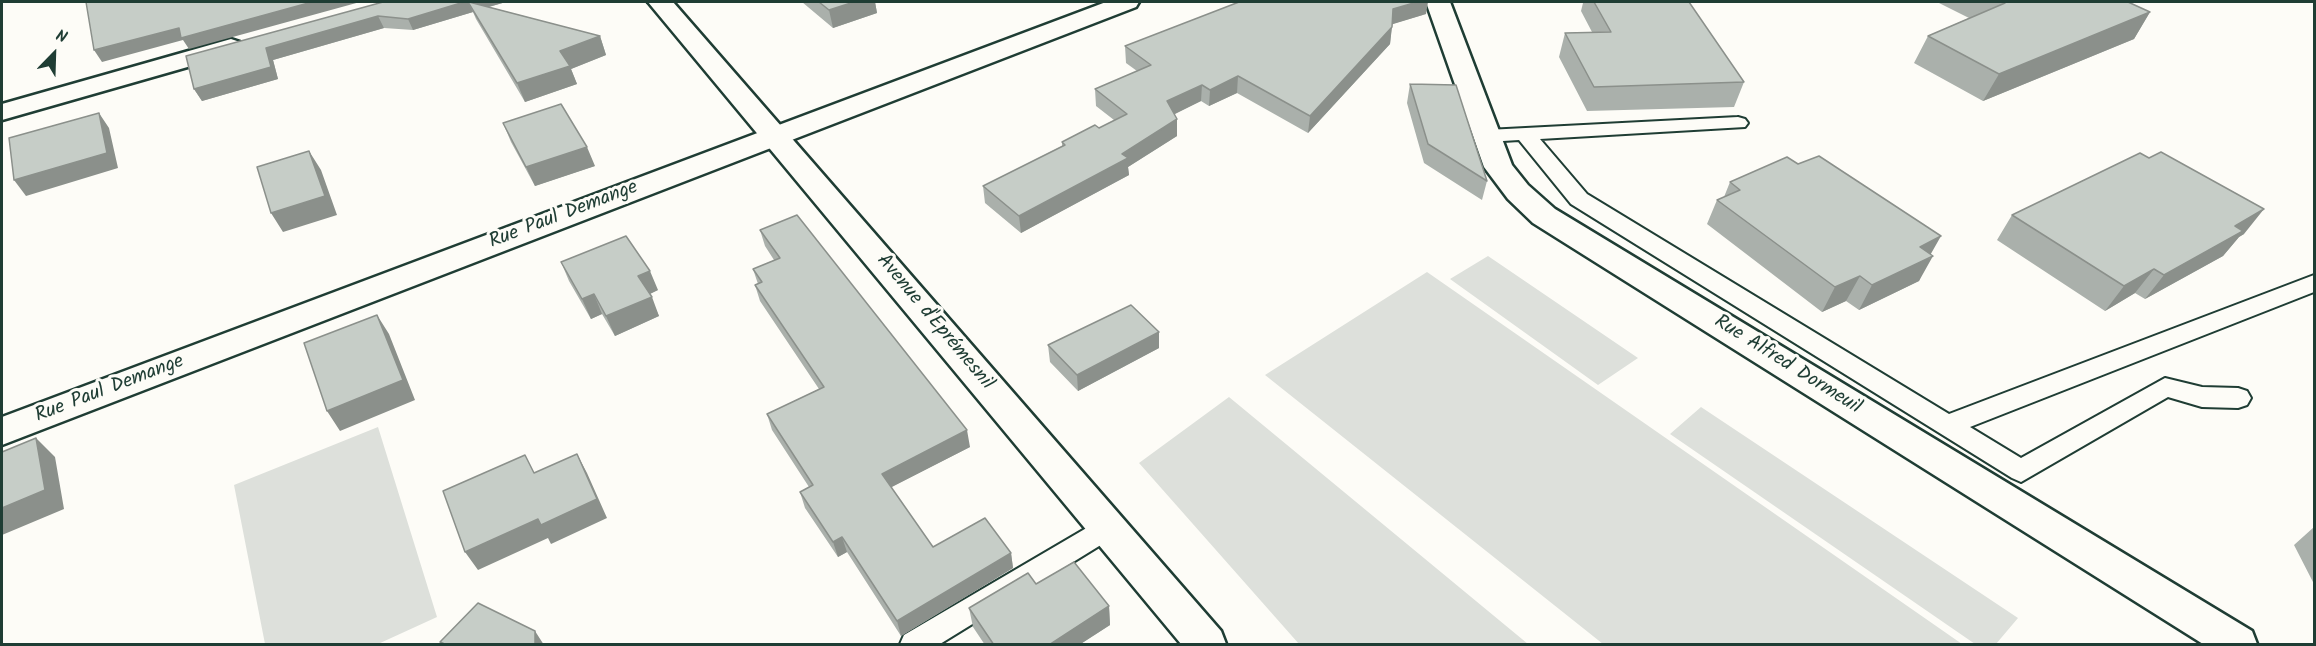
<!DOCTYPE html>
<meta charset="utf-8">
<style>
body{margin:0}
#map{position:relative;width:2316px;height:646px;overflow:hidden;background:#fdfcf7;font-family:Kalam,sans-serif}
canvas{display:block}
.frame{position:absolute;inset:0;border:3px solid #1f3d34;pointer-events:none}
.north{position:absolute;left:24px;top:24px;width:60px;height:60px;-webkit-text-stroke:4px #fdfcf7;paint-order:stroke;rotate:23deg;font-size:16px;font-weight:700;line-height:24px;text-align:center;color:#1f3d34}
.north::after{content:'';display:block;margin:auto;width:21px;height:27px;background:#1f3d34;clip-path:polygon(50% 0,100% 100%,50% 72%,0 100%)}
</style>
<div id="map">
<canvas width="2316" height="646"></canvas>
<div class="frame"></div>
<div class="north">N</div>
</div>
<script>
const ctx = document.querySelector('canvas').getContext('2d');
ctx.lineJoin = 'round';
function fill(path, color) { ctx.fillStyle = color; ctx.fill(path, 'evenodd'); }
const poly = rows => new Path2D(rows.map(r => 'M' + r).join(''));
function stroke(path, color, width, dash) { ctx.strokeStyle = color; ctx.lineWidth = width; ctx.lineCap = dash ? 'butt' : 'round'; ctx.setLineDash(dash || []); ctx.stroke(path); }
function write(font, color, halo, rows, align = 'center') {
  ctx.font = font + ' Kalam,sans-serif'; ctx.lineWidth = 6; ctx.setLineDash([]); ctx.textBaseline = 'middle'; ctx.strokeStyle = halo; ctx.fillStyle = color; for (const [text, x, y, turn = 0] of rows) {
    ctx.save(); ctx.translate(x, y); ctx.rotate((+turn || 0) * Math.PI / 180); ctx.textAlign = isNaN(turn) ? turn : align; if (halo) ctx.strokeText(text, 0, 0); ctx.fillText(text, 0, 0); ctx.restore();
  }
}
fill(poly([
 [1488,256,1638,358,1598,385,1450,279],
 [1427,272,1962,644,1603,644,1265,375],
 [1229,397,1528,644,1299,644,1139,463],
 [1701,407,2018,618,1996,644,1975,644,1670,434],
 [378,427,437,617,378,644,265,644,234,485]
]), '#dde0db');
const lane = poly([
 [1738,117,1745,119,1748,123,1745,127,1540,139,1587,194,1949,414,2314,275,2314,292,1970,427,2021,458,2165,378,2202,387,2238,388,2247,391,2251,398,2247,405,2238,408,2202,407,2168,397,2021,482,2012,478,1571,204,1519,140,1487,142,1480,140,1477,136,1480,132,1487,130,1738,117],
 [1107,516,1117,519,1121,527,1117,535,940,644,900,644,904,635,1107,516]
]);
const street = poly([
 [648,2,673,2,1221,631,1226,644,1181,644,648,2],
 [1426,2,1450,2,1512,165,1528,185,1555,209,2252,631,2257,644,2203,644,1533,223,1508,199,1484,167,1426,2],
 [231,39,240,42,244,47,240,52,2,120,2,104,231,39]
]);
const secondary = poly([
 [1106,2,1139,2,1136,7,2,445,2,417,1106,2]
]);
stroke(lane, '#1f3d34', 4);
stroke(street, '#1f3d34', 5);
stroke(secondary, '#1f3d34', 5);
fill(lane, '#fdfcf7');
fill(street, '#fdfcf7');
fill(secondary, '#fdfcf7');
fill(poly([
 [383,2,506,2,489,7,600,36,606,55,571,69,577,84,525,102,476,19,473,12,413,30,384,28,273,60,278,79,202,101,194,89],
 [802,2,875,2,877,13,833,28],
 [1582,2,1689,2,1744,82,1734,107,1587,111,1559,57,1565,33,1592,32,1581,11,1583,3],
 [1937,2,2128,2,2150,12,2134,39,1983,101,1914,63,1928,36,1969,18],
 [1426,14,1392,24,1390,44,1308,133,1237,93,1209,106,1201,101,1174,114,1177,136,1128,167,1129,175,1021,233,985,203,983,186,1062,146,1062,142,1099,128,1114,120,1096,106,1095,89,1137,71,1126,63,1125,46],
 [1410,84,1487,181,1482,200,1424,163,1407,103],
 [503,123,595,166,535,186,511,142],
 [1730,182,1930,254,1919,281,1859,310,1846,301,1822,312,1707,224,1717,200,1724,197],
 [2012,215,2244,234,2239,237,2223,256,2145,299,2135,293,2105,311,1997,240],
 [760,230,970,447,891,487,933,547,1011,553,1013,568,901,636,847,552,838,557,805,508,800,492,809,487,772,430,767,414,819,389,760,301,755,285,758,284,753,269,774,260,765,246],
 [561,262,658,290,649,294,659,316,615,336,602,314,591,319,569,281],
 [1159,332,1159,348,1078,391,1050,362,1048,345],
 [2314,527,2314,584,2294,545],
 [1036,584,1109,606,1110,625,1079,645,985,645,973,627,969,608]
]), '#aab0ab');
fill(poly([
 [312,2,360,2,189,49,183,40,102,62,94,50,179,28],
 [464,2,468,2,473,12,413,30,408,19],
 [468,2,506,2,474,11],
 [854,2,875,2,877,13,833,28,829,10],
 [1417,2,1428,2,1426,14,1390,25,1393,9],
 [2150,12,2134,39,1983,101,1999,74],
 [378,16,384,28,273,60,278,79,202,101,194,89,266,48],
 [1392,27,1390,44,1308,133,1310,116],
 [600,36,606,55,571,69,577,84,525,102,517,83,560,51],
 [1238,76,1237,93,1209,106,1210,90],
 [1202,85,1201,101,1167,118,1167,101],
 [99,113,109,128,118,168,26,196,14,180],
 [1177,119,1177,136,1128,167,1129,175,1021,233,1019,216],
 [587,147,595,166,535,186,526,167],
 [309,151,321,170,337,215,283,232,271,213],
 [2264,209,2244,234,2239,237,2223,256,2145,299,2164,275,2235,226],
 [1941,236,1928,259,1933,256,1919,281,1859,310,1872,285,1920,247],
 [2154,269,2135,293,2105,311,2124,286],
 [650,271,658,290,646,296,638,276],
 [1860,276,1846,301,1822,312,1835,287],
 [594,294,602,314,591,319,582,299],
 [652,297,659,316,615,336,606,316],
 [377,315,389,334,415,400,340,431,327,411],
 [1159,332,1159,348,1078,391,1077,375],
 [967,430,970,447,886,490,882,474],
 [36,438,55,457,64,509,2,535,2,508],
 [577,454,587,473,607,518,551,544,548,538,478,570,465,552,538,519],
 [842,537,847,552,838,557,833,542],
 [1011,553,1013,568,901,636,897,621],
 [1109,606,1110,625,1079,645,1049,645],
 [535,631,544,645,535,645]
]), '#8b908b');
const building = poly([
 [86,2,312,2,181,38,179,28,94,50,86,2],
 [383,2,464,2,408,19,378,16,266,48,271,67,194,89,186,56,383,2],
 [468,2,469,2,600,36,560,51,570,66,517,83,468,2],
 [819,2,854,2,829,10,819,2],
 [1239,2,1417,2,1393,9,1392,27,1310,116,1238,76,1210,90,1202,85,1167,101,1177,119,1122,154,1128,158,1019,216,983,186,1065,145,1062,142,1095,125,1099,128,1127,114,1095,89,1151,65,1125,46,1239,2],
 [1594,2,1689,2,1744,82,1594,87,1565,33,1611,32,1594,2],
 [2002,2,2128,2,2150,12,1999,74,1928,36,2005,3,2002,2],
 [1410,84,1456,85,1487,181,1428,144,1410,84],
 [561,104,587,147,526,167,503,123,561,104],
 [99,113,107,153,14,180,9,138,99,113],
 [309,151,325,196,271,213,257,167,309,151],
 [2161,152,2264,209,2235,226,2243,231,2164,275,2154,269,2124,286,2012,215,2140,153,2149,158,2161,152],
 [1819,156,1941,236,1920,247,1933,256,1872,285,1860,276,1835,287,1717,200,1740,190,1730,182,1787,157,1798,164,1819,156],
 [797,215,967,430,882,474,933,547,985,518,1011,553,897,621,842,537,833,542,800,492,813,485,767,414,824,387,755,285,762,282,753,269,780,258,760,230,797,215],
 [626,236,650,271,638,276,652,297,606,316,594,294,582,299,561,262,626,236],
 [1131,305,1159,332,1077,375,1048,345,1131,305],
 [377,315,403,380,327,411,304,343,377,315],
 [36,438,45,490,2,508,2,452,36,438],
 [577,454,597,499,541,525,538,519,465,552,443,491,525,455,534,473,577,454],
 [1074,562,1109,606,1049,645,994,645,969,608,1028,573,1036,584,1074,562],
 [478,603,535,631,535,645,447,645,440,642,478,603]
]);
fill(building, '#c6cdc7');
stroke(building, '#8b908b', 1.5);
write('20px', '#1f3d34', '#fdfcf7', [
 ["Rue Paul Demange",564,216,-21],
 ["Avenue d'Eprémesnil",934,323,50],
 ["Rue Alfred Dormeuil",1787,366,32],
 ["Rue Paul Demange",110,390,-21]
]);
</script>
